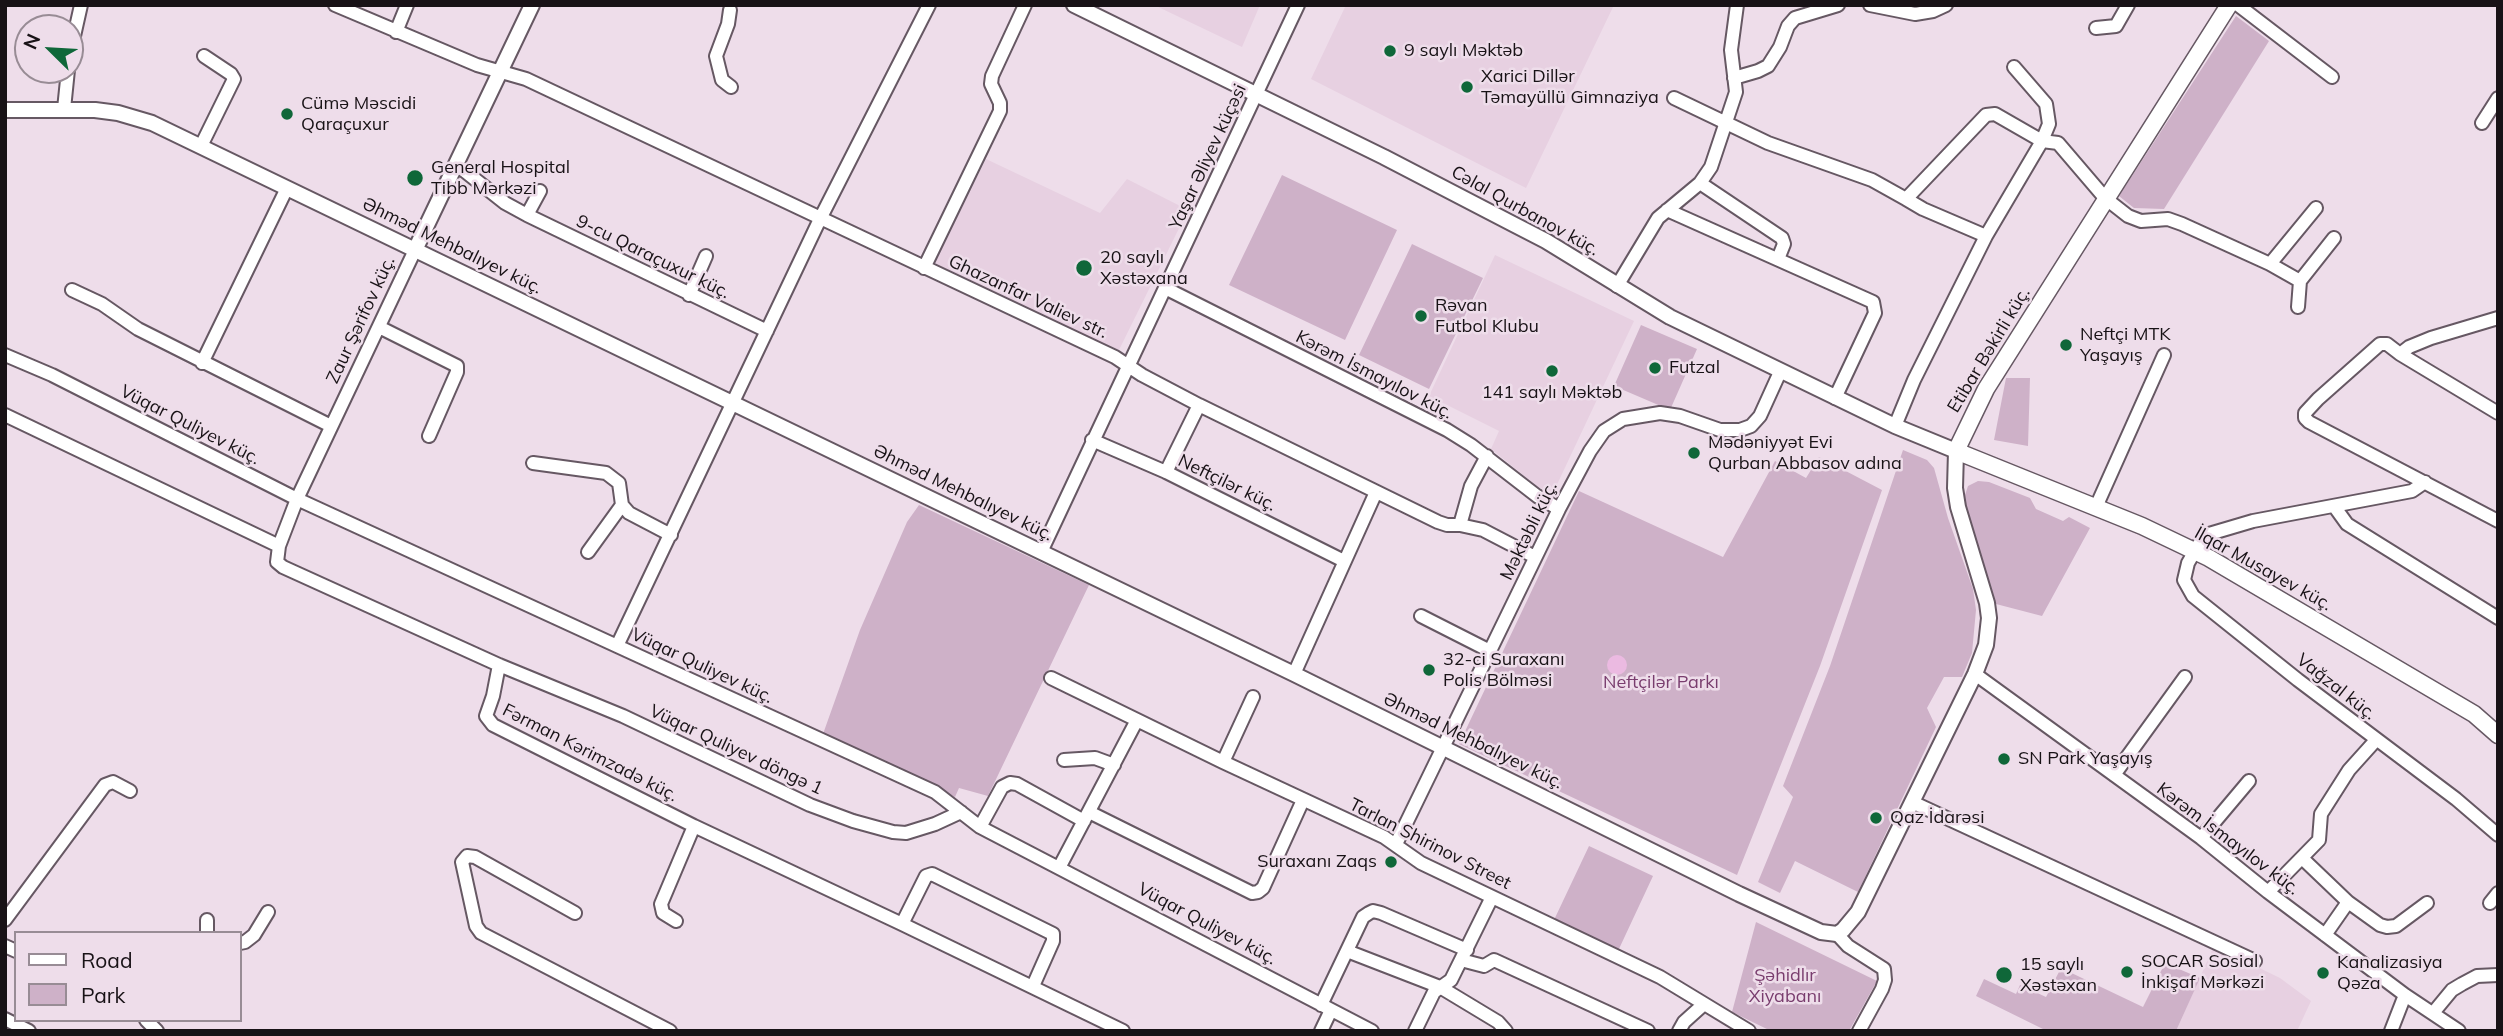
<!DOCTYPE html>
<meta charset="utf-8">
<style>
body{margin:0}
#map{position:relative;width:2503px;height:1036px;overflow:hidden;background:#eeddea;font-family:Mulish,sans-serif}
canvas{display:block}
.frame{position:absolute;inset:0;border:7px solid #181216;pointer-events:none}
.legend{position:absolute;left:14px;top:931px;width:228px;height:91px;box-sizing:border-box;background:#eeddea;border:2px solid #988c95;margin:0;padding:9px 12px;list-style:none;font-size:21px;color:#181216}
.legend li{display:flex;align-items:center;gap:14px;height:35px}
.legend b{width:35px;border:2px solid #988c95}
.north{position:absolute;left:14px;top:14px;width:70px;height:70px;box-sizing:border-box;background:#eeddea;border:2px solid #988c95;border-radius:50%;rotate:294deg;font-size:19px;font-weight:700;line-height:28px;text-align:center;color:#181216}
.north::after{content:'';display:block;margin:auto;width:24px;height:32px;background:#0f6739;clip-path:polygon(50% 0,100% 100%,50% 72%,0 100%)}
</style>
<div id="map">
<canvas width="2503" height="1036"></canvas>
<div class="frame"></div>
<ul class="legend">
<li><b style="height:9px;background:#fff"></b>Road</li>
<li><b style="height:19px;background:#ceb1c8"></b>Park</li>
</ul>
<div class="north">N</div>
</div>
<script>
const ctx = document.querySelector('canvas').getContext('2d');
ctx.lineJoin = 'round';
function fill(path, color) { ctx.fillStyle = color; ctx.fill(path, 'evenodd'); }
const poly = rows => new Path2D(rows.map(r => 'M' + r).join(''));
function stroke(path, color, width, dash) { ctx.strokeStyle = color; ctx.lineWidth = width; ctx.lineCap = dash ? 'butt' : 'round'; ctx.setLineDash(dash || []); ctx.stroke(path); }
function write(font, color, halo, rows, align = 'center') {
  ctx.font = font + ' Mulish,sans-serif'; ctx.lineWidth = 5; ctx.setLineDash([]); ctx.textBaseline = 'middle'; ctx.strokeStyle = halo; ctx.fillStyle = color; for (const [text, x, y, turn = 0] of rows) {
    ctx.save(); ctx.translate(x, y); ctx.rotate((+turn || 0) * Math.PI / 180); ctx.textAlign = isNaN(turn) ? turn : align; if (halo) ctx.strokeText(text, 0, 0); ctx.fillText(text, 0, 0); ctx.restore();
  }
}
fill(poly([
 [1154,5,1260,5,1242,47],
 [1346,5,1614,5,1526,188,1311,79],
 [986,159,1100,213,1127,179,1188,210,1118,352,934,263],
 [1495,255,1634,321,1553,493,1538,487,1491,449,1499,431,1429,396],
 [2214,946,2280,978,2311,1001,2297,1031,2176,1031]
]), '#e7d0e1');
fill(poly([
 [2236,16,2269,41,2164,209,2134,208,2119,196],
 [1282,175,1397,230,1345,340,1229,285],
 [1412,244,1483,278,1429,389,1359,355],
 [1641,325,1697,349,1670,410,1614,386],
 [2006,378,2030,378,2028,446,1994,440],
 [1903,450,1927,460,1934,468,1948,518,1973,589,1976,610,1972,653,1962,677,1944,677,1927,708,1936,727,1858,892,1795,861,1780,893,1758,882,1793,797,1783,786,1830,666],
 [1819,457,1882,490,1820,666,1737,875,1459,744,1579,491,1723,557,1775,461,1806,478],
 [1978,481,1989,482,2030,498,2036,509,2063,521,2069,517,2090,528,2042,616,1996,604,1963,501,1968,486],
 [919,505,1089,585,988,796,959,788,955,797,823,734,860,630,907,522],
 [1589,846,1653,876,1618,951,1554,920],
 [1756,922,1877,981,1849,1031,1771,1031,1732,1012],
 [2165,963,2200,978,2176,1031,2047,1031,1976,996,1984,979,2016,994,2020,985,2046,997,2061,968,2143,1007]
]), '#ceb1c8');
fill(poly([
 '1607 665a10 10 0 1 1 20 0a10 10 0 1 1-20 0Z'
]), '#ebbae1');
const minor = poly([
 [335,5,477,65,526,79,1115,357,1142,375,1199,405,1438,522,1447,525,1460,525,1483,530,1535,557],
 [1870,5,1915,14,1933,11,1946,5],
 [2238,5,2332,77],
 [730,10,728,24,716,56,722,80,731,87],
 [2096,28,2116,26,2128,5],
 [396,32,407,5],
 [70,54,81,5],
 [1734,78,1758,71,1768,66,1780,47,1788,26,1795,18,1838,5],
 [1674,98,1768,143,1872,180,1906,199,1986,115,1995,114,2042,141,2058,143,2105,198,2128,216,2141,221,2168,219,2182,224,2270,264,2300,281],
 [64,109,68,70],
 [2482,123,2498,98],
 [201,146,234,79,231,74,204,56],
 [457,165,505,203,527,215,767,331],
 [1700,183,1782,238,1784,244,1778,259],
 [1906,199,1923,209,1986,236],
 [1667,210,1873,302,1875,313,1835,398],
 [527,215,540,191],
 [2270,264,2316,208],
 [924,268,1000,111,1000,103,991,84,992,76,1025,5],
 [1617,286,1658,218,1700,183,1711,167,1736,92,1731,50,1737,5],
 [1165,288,1447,430,1471,445,1537,496,1559,509],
 [72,290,102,304,138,329,331,426],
 [689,295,706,256],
 [2298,307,2300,281,2334,238],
 [2498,318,2431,338,2409,347,2400,354,2387,344,2380,344,2318,399,2305,413,2305,418,2309,422,2498,521],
 [379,327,457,366,457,372,429,436],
 [2400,354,2498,413],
 [5,355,52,375,297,499,935,792,980,827,1372,1031],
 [202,363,287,188],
 [5,415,279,546,277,562,283,567,499,665,623,716,810,805,853,821,893,832,906,833,935,824,961,812],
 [1895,426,1914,380,1986,236,2042,141,2049,124,2046,104,2014,67],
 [1092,440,1166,472,1344,561],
 [533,463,606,473,619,483,622,505,629,513,671,535],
 [1166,472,1199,405],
 [2425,482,2412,491,2253,521,2209,534,2202,539,2188,563,2184,580,2193,596,2298,680,2456,799,2498,835],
 [2334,506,2347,524,2498,618],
 [2096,507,2164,355],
 [1460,525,1471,486,1487,456],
 [279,546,297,499,415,250],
 [588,552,622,505],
 [1041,552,1298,5],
 [1421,616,1490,651],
 [617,646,820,219,929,5],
 [499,665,493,696,486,716,493,725,694,826,902,924,1123,1031],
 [1294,674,1376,492],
 [1975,674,2201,838,2268,892,2405,995,2459,1031],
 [1051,678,1223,762,1384,837,1421,863,1660,977,1749,1031],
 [1064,760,1095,758,1114,765],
 [1223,762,1253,697],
 [2114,775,2185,677],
 [1912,802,2255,961],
 [1089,812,1252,893,1258,892,1263,888,1303,800],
 [980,827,1002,787,1010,783,1017,784,1084,821],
 [2201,838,2249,781],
 [1396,844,1559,509,1590,451,1604,431,1623,419,1660,413,1680,416,1720,430,1740,430,1751,426,1760,416,1780,372],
 [2303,859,2348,902,2380,925,2387,927,2396,926,2427,903],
 [1060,866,1137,720],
 [2268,892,2319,840,2321,814,2349,770,2376,740],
 [2490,903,2498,893],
 [575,913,475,857,467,856,462,862,476,926,481,933,670,1031],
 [5,920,105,785,113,782,130,791],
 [207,920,207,933],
 [676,921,663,913,661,904,694,826],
 [902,924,926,876,932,874,1053,934,1053,941,1033,986],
 [1837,934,1848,946,1884,969,1885,980,1882,989,1859,1031],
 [2325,935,2348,902],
 [240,943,245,942,254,935,268,912],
 [5,946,16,951],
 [1347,951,1440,987,1498,1022,1506,1031],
 [1461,960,1484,966,1494,960,1648,1031],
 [1321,1005,1363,917,1369,913,1373,911,1381,913,1467,950],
 [2433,1013,2452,990,2462,984,2477,976,2498,975],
 [5,1019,29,1031],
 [146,1020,157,1031],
 [1321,1031,1331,1010],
 [1415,1031,1434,992,1451,980,1492,897],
 [1679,1031,1684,1022,1704,1004],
 [2391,1031,2405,995]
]);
const tertiary = poly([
 [5,110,95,110,118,113,152,123,1294,674,1739,894,1821,932,1837,934,1843,930,1858,912,1975,674,1986,645,1989,618,1987,603,1958,507,1955,488,1956,451,1895,426,1670,317,1546,241,1513,224,1384,157,1074,5],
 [415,250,532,5]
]);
const secondary = poly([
 [2229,5,1986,389,1956,451,2142,526,2209,558,2474,714,2498,735]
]);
stroke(minor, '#665863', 16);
stroke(tertiary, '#665863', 18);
stroke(secondary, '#665863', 19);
stroke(minor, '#fff', 12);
stroke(tertiary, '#fff', 14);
stroke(secondary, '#fff', 16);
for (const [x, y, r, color] of [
 [1390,51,7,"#0f6739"],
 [1467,87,7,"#0f6739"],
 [287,114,7,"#0f6739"],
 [415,178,9,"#0f6739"],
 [1084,268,9,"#0f6739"],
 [1421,316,7,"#0f6739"],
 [2066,345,7,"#0f6739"],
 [1655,368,7,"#0f6739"],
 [1552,371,7,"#0f6739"],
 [1694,453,7,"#0f6739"],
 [1429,670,7,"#0f6739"],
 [2004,759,7,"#0f6739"],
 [1876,818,7,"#0f6739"],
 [1391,862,7,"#0f6739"],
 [2127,972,7,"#0f6739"],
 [2323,973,7,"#0f6739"],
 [2004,975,9,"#0f6739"]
]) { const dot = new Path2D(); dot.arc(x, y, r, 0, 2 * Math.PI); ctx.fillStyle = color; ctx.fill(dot); stroke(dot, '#eeddea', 2.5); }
write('18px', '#181216', '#eeddea', [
 ["9 saylı Məktəb",1404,51],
 ["Xarici Dillər",1481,77],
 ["Təmayüllü Gimnaziya",1481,98],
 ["Cümə Məscidi",301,104],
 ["Qaraçuxur",301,125],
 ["General Hospital",431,168],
 ["Tibb Mərkəzi",431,189],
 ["20 saylı",1100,258],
 ["Xəstəxana",1100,279],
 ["Rəvan",1435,306],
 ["Futbol Klubu",1435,327],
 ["Neftçi MTK",2080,335],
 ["Yaşayış",2080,356],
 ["Futzal",1669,368],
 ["141 saylı Məktəb",1552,393,"center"],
 ["Mədəniyyət Evi",1708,443],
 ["Qurban Abbasov adına",1708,464],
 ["32-ci Suraxanı",1443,660],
 ["Polis Bölməsi",1443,681],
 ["SN Park Yaşayış",2018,759],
 ["Qaz İdarəsi",1890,818],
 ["Suraxanı Zaqs",1377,862,"right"],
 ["SOCAR Sosial",2141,962],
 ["İnkişaf Mərkəzi",2141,983],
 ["Kanalizasiya",2337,963],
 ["Qəza",2337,984],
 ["15 saylı",2020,965],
 ["Xəstəxan",2020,986]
], 'left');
write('18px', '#181216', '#eeddea', [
 ["Yaşar Əliyev küçəsi",1208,157,-65],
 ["Cəlal Qurbanov küç.",1525,211,29],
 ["Əhməd Mehbalıyev küç.",452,246,26],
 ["9-cu Qaraçuxur küç.",653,257,26],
 ["Ghazanfar Valiev str.",1028,297,25],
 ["Zaur Şərifov küç.",361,320,-65],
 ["Etibar Bəkirli küç.",1989,350,-59],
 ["Kərəm İsmayılov küç.",1374,375,27],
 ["Vüqar Quliyev küç.",190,425,27],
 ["Neftçilər küç.",1227,483,26],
 ["Əhməd Mehbalıyev küç.",963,493,26],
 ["Məktəbli küç.",1529,531,-64],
 ["İlqar Musayev küç.",2263,569,29],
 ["Vüqar Quliyev küç.",702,666,25],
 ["Vağzal küç.",2336,687,38],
 ["Əhməd Mehbalıyev küç.",1473,741,26],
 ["Vüqar Quliyev döngə 1",736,750,25],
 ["Fərman Kərimzadə küç.",590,753,27],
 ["Kərəm İsmayılov küç.",2228,839,37],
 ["Tarlan Shirinov Street",1430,844,27],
 ["Vüqar Quliyev küç.",1207,924,28]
]);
write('18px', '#793d6e', '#eeddea', [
 ["Neftçilər Parkı",1661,683],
 ["Şəhidlır",1785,976],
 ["Xiyabanı",1785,997]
]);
</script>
